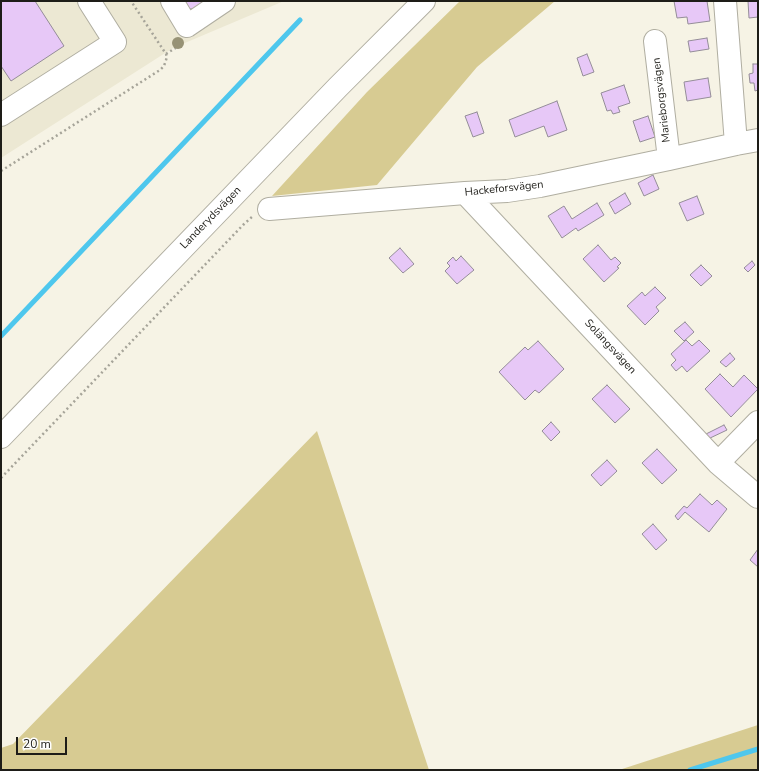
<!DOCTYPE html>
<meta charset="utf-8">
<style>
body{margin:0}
#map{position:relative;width:759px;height:771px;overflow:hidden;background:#f6f3e5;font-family:"Nunito Sans",sans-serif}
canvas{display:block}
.frame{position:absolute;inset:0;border:2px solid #1e1d18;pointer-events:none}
.scale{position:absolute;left:16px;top:737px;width:51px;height:18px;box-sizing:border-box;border:2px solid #1e1d18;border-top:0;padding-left:5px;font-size:12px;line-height:14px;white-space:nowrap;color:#1e1d18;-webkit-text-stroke:3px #fff;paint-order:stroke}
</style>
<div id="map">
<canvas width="759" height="771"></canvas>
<div class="frame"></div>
<div class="scale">20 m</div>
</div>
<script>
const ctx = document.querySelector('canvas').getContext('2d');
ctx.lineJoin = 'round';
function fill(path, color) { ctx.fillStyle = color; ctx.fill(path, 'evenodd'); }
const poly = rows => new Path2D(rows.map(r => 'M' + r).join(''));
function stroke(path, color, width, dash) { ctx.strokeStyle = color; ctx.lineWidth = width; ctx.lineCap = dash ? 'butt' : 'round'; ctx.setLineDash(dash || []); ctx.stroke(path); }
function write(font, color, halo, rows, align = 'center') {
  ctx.font = font + ' "Nunito Sans",sans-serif'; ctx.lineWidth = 4; ctx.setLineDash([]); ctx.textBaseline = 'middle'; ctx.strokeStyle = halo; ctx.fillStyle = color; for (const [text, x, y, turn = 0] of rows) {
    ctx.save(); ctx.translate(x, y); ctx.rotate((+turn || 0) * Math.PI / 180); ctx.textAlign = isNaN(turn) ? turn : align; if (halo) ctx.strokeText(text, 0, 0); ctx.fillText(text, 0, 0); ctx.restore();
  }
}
fill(poly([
 [1,1,284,1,173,48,1,158]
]), '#ece8d3');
fill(poly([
 [460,1,555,1,477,67,377,185,272,196,367,92],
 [317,431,429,770,1,770,1,748,13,744],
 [758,725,758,770,619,770]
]), '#d7cb92');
stroke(poly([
 [1,336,300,20],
 [690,770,758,749]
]), '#4ec7ed', 5);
const building = poly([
 [1,1,35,1,64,46,11,81,1,66,1,1],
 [181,1,207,1,195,9,189,9,184,6,181,1],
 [674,1,707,1,710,21,688,24,687,17,677,18,674,1],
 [748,1,758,1,758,17,749,18,748,1],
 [707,38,709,49,690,52,688,41,707,38],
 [587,54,594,72,583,76,577,58,587,54],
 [753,64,758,64,758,90,755,91,754,83,750,83,749,74,753,73,753,64],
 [708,78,711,97,687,101,684,82,708,78],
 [624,85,630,103,618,107,620,112,613,114,611,110,607,111,601,93,624,85],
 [557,101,567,130,548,137,544,126,515,137,509,120,557,101],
 [477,112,484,133,473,137,465,116,477,112],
 [648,116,655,137,640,142,633,121,648,116],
 [653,175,659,189,644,196,638,183,653,175],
 [625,193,631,204,615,214,609,203,625,193],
 [697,196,704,214,687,221,679,203,697,196],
 [597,203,604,215,578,231,576,228,562,238,548,216,564,206,572,219,597,203],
 [598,245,611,260,615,257,621,263,617,267,619,268,604,282,583,259,598,245],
 [400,248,414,264,403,273,389,258,400,248],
 [461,256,474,270,457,284,445,271,450,266,447,263,453,257,456,261,461,256],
 [752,261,755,265,748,272,744,268,752,261],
 [701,265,712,276,701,286,690,275,701,265],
 [655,287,666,298,656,307,659,311,645,325,627,306,642,292,645,296,655,287],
 [685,322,694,332,684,341,674,331,685,322],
 [686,340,692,346,699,340,710,351,687,372,682,366,676,371,671,365,676,360,671,354,686,340],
 [538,341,564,369,539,393,535,390,525,400,499,372,525,347,528,350,538,341],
 [730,353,735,359,726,367,720,362,730,353],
 [720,374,733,387,744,375,758,389,731,417,705,389,720,374],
 [607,385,630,409,615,423,592,399,607,385],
 [551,422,560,432,551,441,542,431,551,422],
 [724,425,727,430,708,439,706,434,724,425],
 [657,449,677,470,662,484,642,463,657,449],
 [607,460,617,471,601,486,591,475,607,460],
 [700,494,712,505,717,500,727,509,709,532,685,512,678,520,675,516,684,506,687,508,700,494],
 [653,524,667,540,656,550,642,534,653,524],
 [758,549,758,567,750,560,758,549]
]);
fill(building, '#e7c8f7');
stroke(building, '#948d98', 1);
const minor = poly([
 [172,1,187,26,224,1],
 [725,1,736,144],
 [655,41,669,159],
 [1,115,115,42,89,1],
 [465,193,718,463,758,497],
 [269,209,465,193,507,191,540,186,669,159,736,144,758,140],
 [1,437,338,87,424,1],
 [718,463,758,422]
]);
stroke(minor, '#b0aea1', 24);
stroke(poly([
 [166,54,180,45,181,43],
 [1,171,160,70,164,66,167,57,166,54,131,1],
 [1,478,243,225,253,216]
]), '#a6a499', 2.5, [2, 3]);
stroke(minor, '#fff', 22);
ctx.fillStyle = '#979275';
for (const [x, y] of [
 [178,43]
]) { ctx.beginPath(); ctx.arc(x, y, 6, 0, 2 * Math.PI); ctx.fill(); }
write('11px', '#1e1d18', '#fff', [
 ["Marieborgsvägen",662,100,-97],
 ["Hackeforsvägen",504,189,-6],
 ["Landerydsvägen",211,218,-46],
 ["Solängsvägen",610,347,47]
]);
</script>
